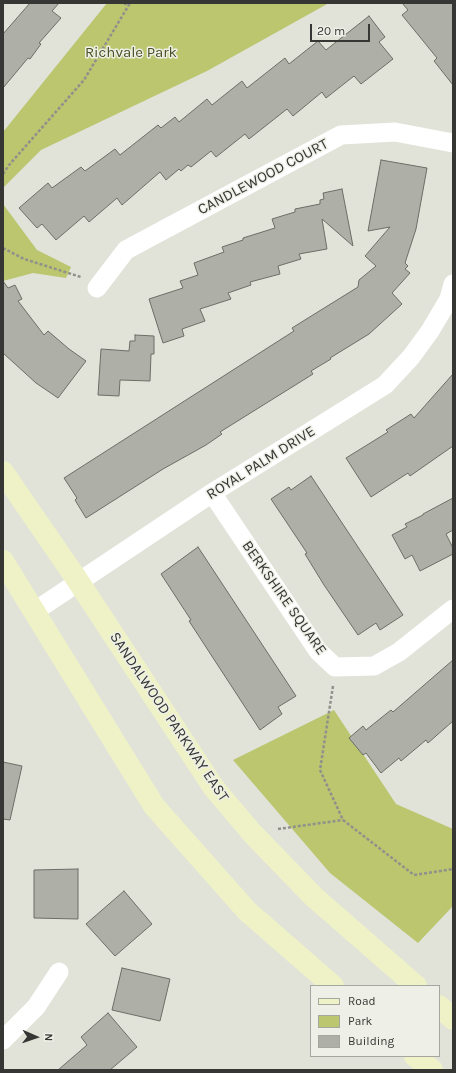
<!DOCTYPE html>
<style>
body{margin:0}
#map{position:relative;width:456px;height:1073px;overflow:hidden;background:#e1e3d9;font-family:Karla,sans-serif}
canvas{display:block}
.frame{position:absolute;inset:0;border:4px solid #363734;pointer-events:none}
.legend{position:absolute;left:310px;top:985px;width:130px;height:72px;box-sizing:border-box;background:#eef0e7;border:1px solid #a4a69f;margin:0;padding:5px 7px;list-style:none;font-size:12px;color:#363734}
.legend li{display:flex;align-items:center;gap:8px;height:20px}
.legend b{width:20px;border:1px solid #a4a69f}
.north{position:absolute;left:16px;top:1017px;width:40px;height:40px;-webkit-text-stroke:3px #eef0e7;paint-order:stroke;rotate:92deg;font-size:11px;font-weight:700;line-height:16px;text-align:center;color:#363734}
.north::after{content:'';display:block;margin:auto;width:14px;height:18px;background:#363734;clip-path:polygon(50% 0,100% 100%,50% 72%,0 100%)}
.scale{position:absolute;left:310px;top:24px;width:60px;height:18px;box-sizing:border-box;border:2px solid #363734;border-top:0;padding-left:5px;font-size:12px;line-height:14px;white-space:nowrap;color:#363734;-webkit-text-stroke:3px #eef0e7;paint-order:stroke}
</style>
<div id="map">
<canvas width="456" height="1073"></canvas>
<div class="frame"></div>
<ul class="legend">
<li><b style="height:5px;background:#eef2c6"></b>Road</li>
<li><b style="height:11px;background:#bbc66f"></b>Park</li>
<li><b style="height:11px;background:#aeb0a7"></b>Building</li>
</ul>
<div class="north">N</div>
<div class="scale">20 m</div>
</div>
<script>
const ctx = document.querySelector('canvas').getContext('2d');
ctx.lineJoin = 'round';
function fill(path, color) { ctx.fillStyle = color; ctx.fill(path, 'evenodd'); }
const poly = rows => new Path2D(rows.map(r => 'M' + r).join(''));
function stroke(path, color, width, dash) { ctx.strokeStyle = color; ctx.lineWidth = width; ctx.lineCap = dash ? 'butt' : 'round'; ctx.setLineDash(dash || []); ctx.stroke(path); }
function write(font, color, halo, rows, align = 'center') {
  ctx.font = font + ' Karla,sans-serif'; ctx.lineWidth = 3; ctx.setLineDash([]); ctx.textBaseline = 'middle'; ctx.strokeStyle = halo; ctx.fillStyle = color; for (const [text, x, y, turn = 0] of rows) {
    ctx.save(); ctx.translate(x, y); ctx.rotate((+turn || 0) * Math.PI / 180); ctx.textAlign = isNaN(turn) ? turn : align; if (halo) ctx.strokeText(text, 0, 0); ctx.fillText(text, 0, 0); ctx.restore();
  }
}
fill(poly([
 [107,3,329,3,207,71,41,150,3,188,3,132],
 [3,204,37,250,71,267,66,278,33,273,3,281],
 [334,710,396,804,453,829,453,906,418,943,330,873,233,760]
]), '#bbc66f');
const building = poly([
 [30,3,59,3,52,11,61,18,39,43,41,44,30,59,28,58,3,88,3,34,30,3],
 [402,3,453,3,453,85,434,61,437,58,402,15,408,10,402,3],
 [369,16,385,37,379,42,393,59,361,84,354,76,326,98,322,92,293,116,287,109,249,139,245,134,216,157,211,151,191,167,188,165,181,171,179,169,166,180,160,172,122,205,117,198,89,222,84,216,56,240,42,224,37,228,19,208,48,183,52,188,81,167,85,171,115,149,120,155,158,125,161,128,175,117,179,122,207,99,212,105,242,81,247,88,285,58,289,64,318,41,326,50,369,16],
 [381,160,427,168,416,229,405,263,408,266,405,269,410,273,392,293,402,304,369,334,330,358,331,359,311,371,313,374,220,432,222,434,206,445,163,469,86,518,75,500,77,498,64,478,294,331,292,328,358,287,359,280,376,266,365,256,390,227,368,231,381,160],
 [342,189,353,246,322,219,327,249,299,254,301,259,278,266,280,274,250,282,251,285,228,293,231,299,200,309,205,321,182,329,184,336,163,343,149,299,183,288,180,281,198,275,194,263,224,252,222,247,243,240,243,238,275,228,272,219,295,212,295,209,320,204,320,200,324,199,323,193,342,189],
 [3,281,8,288,15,285,22,299,18,301,44,335,48,331,69,349,86,361,58,398,36,383,3,353,3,281],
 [135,335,154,336,154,354,151,354,150,381,120,380,119,396,98,395,101,349,129,351,130,341,135,341,135,335],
 [453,374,453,446,410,476,408,473,371,497,346,458,388,432,386,430,411,414,414,418,453,374],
 [311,476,403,615,380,630,376,623,358,635,324,585,305,554,307,553,271,499,289,487,291,490,311,476],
 [453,498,453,530,446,534,453,548,453,554,420,571,412,555,405,559,392,535,407,527,405,524,423,515,423,514,453,498],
 [198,547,296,696,278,707,282,714,260,730,189,621,191,620,161,574,198,547],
 [453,660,453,721,428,743,426,740,401,761,399,758,381,773,366,753,363,755,349,738,363,726,366,730,391,710,393,712,453,660],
 [3,762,22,766,10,820,3,819,3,762],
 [78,869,78,919,34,918,34,870,78,869],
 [124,891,152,924,115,956,86,924,124,891],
 [122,968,170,979,160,1021,112,1010,122,968],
 [108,1013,137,1047,110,1070,58,1070,87,1045,81,1037,108,1013]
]);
fill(building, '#aeb0a7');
stroke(building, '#6c6e66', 1);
stroke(poly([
 [124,3,128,6],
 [3,174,9,165,84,80,130,3],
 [3,248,24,259,81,277],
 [333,686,320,770,343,820,414,875,453,869],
 [278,829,343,820]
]), '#90918a', 2.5, [3, 2]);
stroke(poly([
 [97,288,126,250,341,135,395,132,453,143],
 [212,493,318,651,335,667,374,666,399,652,453,609],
 [35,611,212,493,385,385,411,357,430,331,449,299,453,284],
 [3,1040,36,1007,59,972]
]), '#fff', 19);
stroke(poly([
 [3,472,78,581,214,788,252,833,314,897,416,986],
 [3,561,154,806,247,911,333,986],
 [439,1006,453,1019],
 [415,1056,432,1070]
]), '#eef2c6', 22);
write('15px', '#494e23', '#eef0e7', [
 ["Richvale Park",131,53]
]);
write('15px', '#363734', '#eef0e7', [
 ["CANDLEWOOD COURT",263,177,-28],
 ["ROYAL PALM DRIVE",261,463,-32],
 ["BERKSHIRE SQUARE",284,598,55],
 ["SANDALWOOD PARKWAY EAST",169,717,56]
]);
</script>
